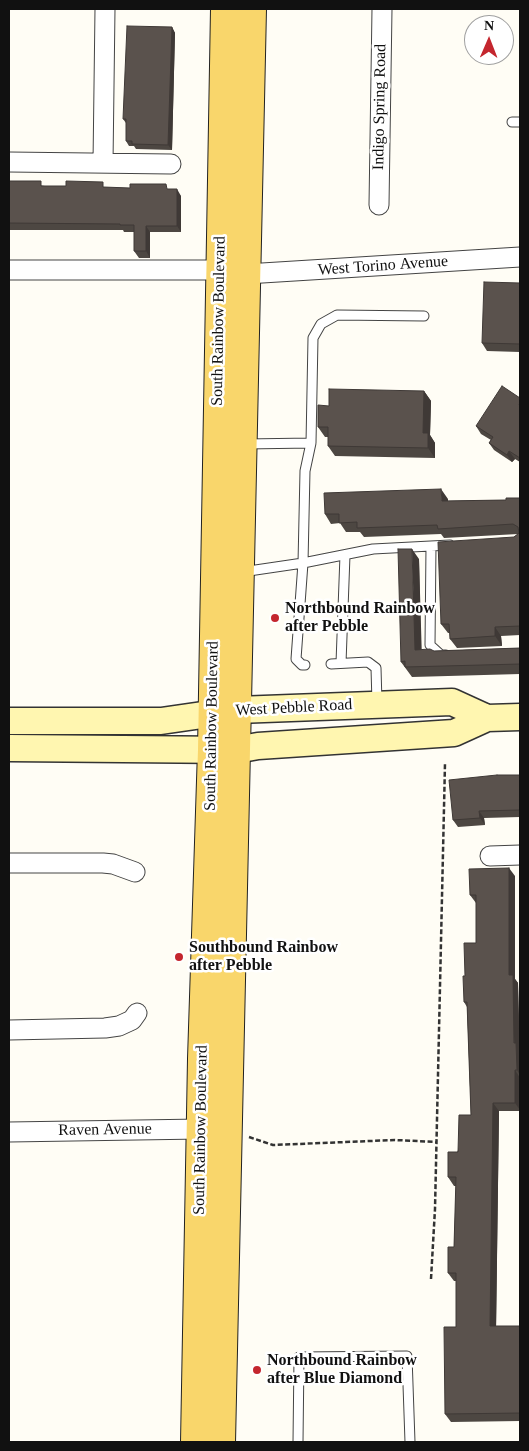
<!DOCTYPE html>
<style>
body{margin:0}
#map{position:relative;width:529px;height:1451px;overflow:hidden;background:#fffdf5;font-family:Georgia,serif}
canvas{display:block}
.frame{position:absolute;inset:0;border:10px solid #111;pointer-events:none}
.north{position:absolute;left:464px;top:15px;width:50px;height:50px;box-sizing:border-box;background:#fff;border:1px solid #a0a0a0;border-radius:50%;rotate:1deg;font-size:14px;font-weight:700;line-height:20px;text-align:center;color:#111}
.north::after{content:'';display:block;margin:auto;width:18px;height:22px;background:#c4262e;clip-path:polygon(50% 0,100% 100%,50% 72%,0 100%)}
</style>
<div id="map">
<canvas width="529" height="1451"></canvas>
<div class="frame"></div>
<div class="north">N</div>
</div>
<script>
const ctx = document.querySelector('canvas').getContext('2d');
ctx.lineJoin = 'round';
const poly = rows => new Path2D(rows.map(r => 'M' + r).join(''));
function stroke(path, color, width, dash) { ctx.strokeStyle = color; ctx.lineWidth = width; ctx.lineCap = dash ? 'butt' : 'round'; ctx.setLineDash(dash || []); ctx.stroke(path); }
function fill(path, color) { ctx.fillStyle = color; ctx.fill(path, 'evenodd'); }
function write(font, color, halo, rows, align = 'center') {
  ctx.font = font + ' Georgia,serif'; ctx.lineWidth = 5; ctx.setLineDash([]); ctx.textBaseline = 'middle'; ctx.strokeStyle = halo; ctx.fillStyle = color; for (const [text, x, y, turn = 0] of rows) {
    ctx.save(); ctx.translate(x, y); ctx.rotate((+turn || 0) * Math.PI / 180); ctx.textAlign = isNaN(turn) ? turn : align; if (halo) ctx.strokeText(text, 0, 0); ctx.fillText(text, 0, 0); ctx.restore();
  }
}
const lane = poly([
 [512,122,520,122],
 [245,444,311,443,313,338,321,324,337,315,424,316],
 [431,546,430,645,441,655,446,655],
 [242,572,303,563,305,471,311,443],
 [341,663,345,555],
 [331,664,368,662,376,668,377,703],
 [305,665,302,665,296,659,303,563,373,549,450,545],
 [298,1442,299,1357,407,1356,410,1442]
]);
const street = poly([
 [9,162,171,164],
 [103,163,105,9],
 [379,205,382,9],
 [9,270,220,270],
 [246,274,520,257],
 [490,856,520,855],
 [9,863,103,863,113,864,135,872],
 [9,1030,105,1028,119,1026,132,1020,137,1013],
 [9,1132,201,1129]
]);
const secondary = poly([
 [487,718,520,717],
 [9,721,161,721,237,710,452,702,487,718,454,733,258,746,236,750,9,748]
]);
const primary = poly([
 [195,1442,202,1059,212,750,225,9],
 [221,1442,252,9]
]);
stroke(lane, '#444', 11);
stroke(street, '#444', 21);
stroke(secondary, '#333', 29);
stroke(primary, '#222', 30);
stroke(poly([
 [249,1137,273,1145,395,1140,436,1142],
 [431,1279,435,1209,445,763]
]), '#333', 2.5, [5, 2.5]);
stroke(lane, '#fff', 9);
stroke(street, '#fff', 19);
stroke(secondary, '#fff6b0', 26);
stroke(primary, '#f9d66b', 28);
fill(poly([
 [172,27,175,33,172,150,136,149,134,146,129,146,126,141,126,123,123,119],
 [9,181,45,186,170,189,181,196,181,232,150,232,150,258,139,258,134,251,134,232,124,232,123,230,9,230],
 [520,283,520,352,487,351,482,343],
 [424,391,431,401,430,435,435,443,435,458,335,456,328,446,328,437,325,437,318,427,329,406],
 [520,398,520,462,515,459,512,462,494,450,489,443,491,440,481,434,476,426],
 [520,498,520,635,501,636,502,646,457,648,450,639,450,633,448,633,441,624,514,537,518,534,444,538,441,534,364,537,360,532,346,532,340,523,331,524,325,514,448,499,448,501,506,500],
 [419,559,421,650,434,651,520,648,520,674,412,677,401,662],
 [520,775,520,817,484,818,485,825,458,827,453,820],
 [515,876,515,979,518,983,520,1049,520,1111,499,1111,496,1326,520,1326,520,1421,451,1422,445,1414,456,1327,456,1281,454,1281,448,1273,454,1247,456,1186,454,1186,448,1177,471,1115,467,1007,464,1002,465,976,476,943,476,903,470,895]
]), '#4d4742');
fill(poly([
 [172,27,175,33,172,150,168,145],
 [177,189,181,196,181,232,177,226],
 [146,226,150,232,150,258,146,251],
 [424,391,431,401,430,435,435,443,435,458,428,448,423,433],
 [509,451,515,459,512,462,507,455],
 [441,489,448,499,448,510,442,501],
 [412,549,419,559,422,660,415,650],
 [495,627,501,636,502,646,495,636],
 [479,811,484,818,485,825,480,818],
 [509,868,515,876,515,979,518,983,520,1075,517,1070,509,975],
 [515,1070,520,1078,520,1110,515,1103],
 [493,1103,499,1111,496,1334,490,1326]
]), '#3f3936');
const building = poly([
 [127,26,172,27,168,145,132,144,132,141,126,141,126,119,123,119,127,26],
 [9,181,41,181,41,186,66,186,66,181,103,182,103,187,130,188,130,184,166,184,167,189,177,189,177,226,146,226,146,251,134,251,134,225,120,225,120,224,9,223,9,181],
 [484,282,520,283,520,344,482,343,484,282],
 [502,386,520,398,520,403,519,405,520,405,520,458,509,451,507,455,489,443,493,437,476,426,502,386],
 [329,389,424,391,423,433,428,433,428,448,328,446,328,427,318,427,318,405,329,406,329,389],
 [441,489,442,501,506,500,506,498,520,498,520,626,495,627,495,636,450,639,449,624,441,624,438,542,514,537,519,533,518,527,513,524,438,529,437,525,357,528,357,522,339,523,339,514,325,514,324,493,441,489],
 [398,549,412,549,415,650,430,649,434,651,520,648,520,664,405,667,405,661,401,662,398,549],
 [497,775,520,775,520,810,479,811,480,818,453,820,449,780,497,775],
 [509,868,509,975,513,975,514,1043,516,1043,517,1070,515,1070,515,1103,493,1103,490,1326,520,1326,520,1413,445,1414,444,1327,456,1327,456,1273,448,1273,448,1247,454,1247,456,1177,448,1177,448,1152,458,1152,459,1115,471,1115,467,1002,464,1002,463,976,465,976,464,943,476,943,476,895,470,895,469,869,509,868]
]);
fill(building, '#5a524d');
stroke(building, '#3f3936', 1);
for (const [x, y, r, color] of [
 [275,618,5,"#c4262e"],
 [179,957,5,"#c4262e"],
 [257,1370,5,"#c4262e"]
]) { const dot = new Path2D(); dot.arc(x, y, r, 0, 2 * Math.PI); ctx.fillStyle = color; ctx.fill(dot); stroke(dot, '#fff', 2); }
write('16px', '#111', '#fff', [
 ["Indigo Spring Road",380,107,-89],
 ["West Torino Avenue",383,266,-4],
 ["South Rainbow Boulevard",219,321,-89],
 ["West Pebble Road",294,708,-3],
 ["South Rainbow Boulevard",212,726,-89],
 ["Raven Avenue",105,1130,-1],
 ["South Rainbow Boulevard",201,1130,-89]
]);
write('bold 16px', '#111', '#fff', [
 ["Northbound Rainbow",285,609],
 ["after Pebble",285,627],
 ["Southbound Rainbow",189,948],
 ["after Pebble",189,966],
 ["Northbound Rainbow",267,1361],
 ["after Blue Diamond",267,1379]
], 'left');
</script>
